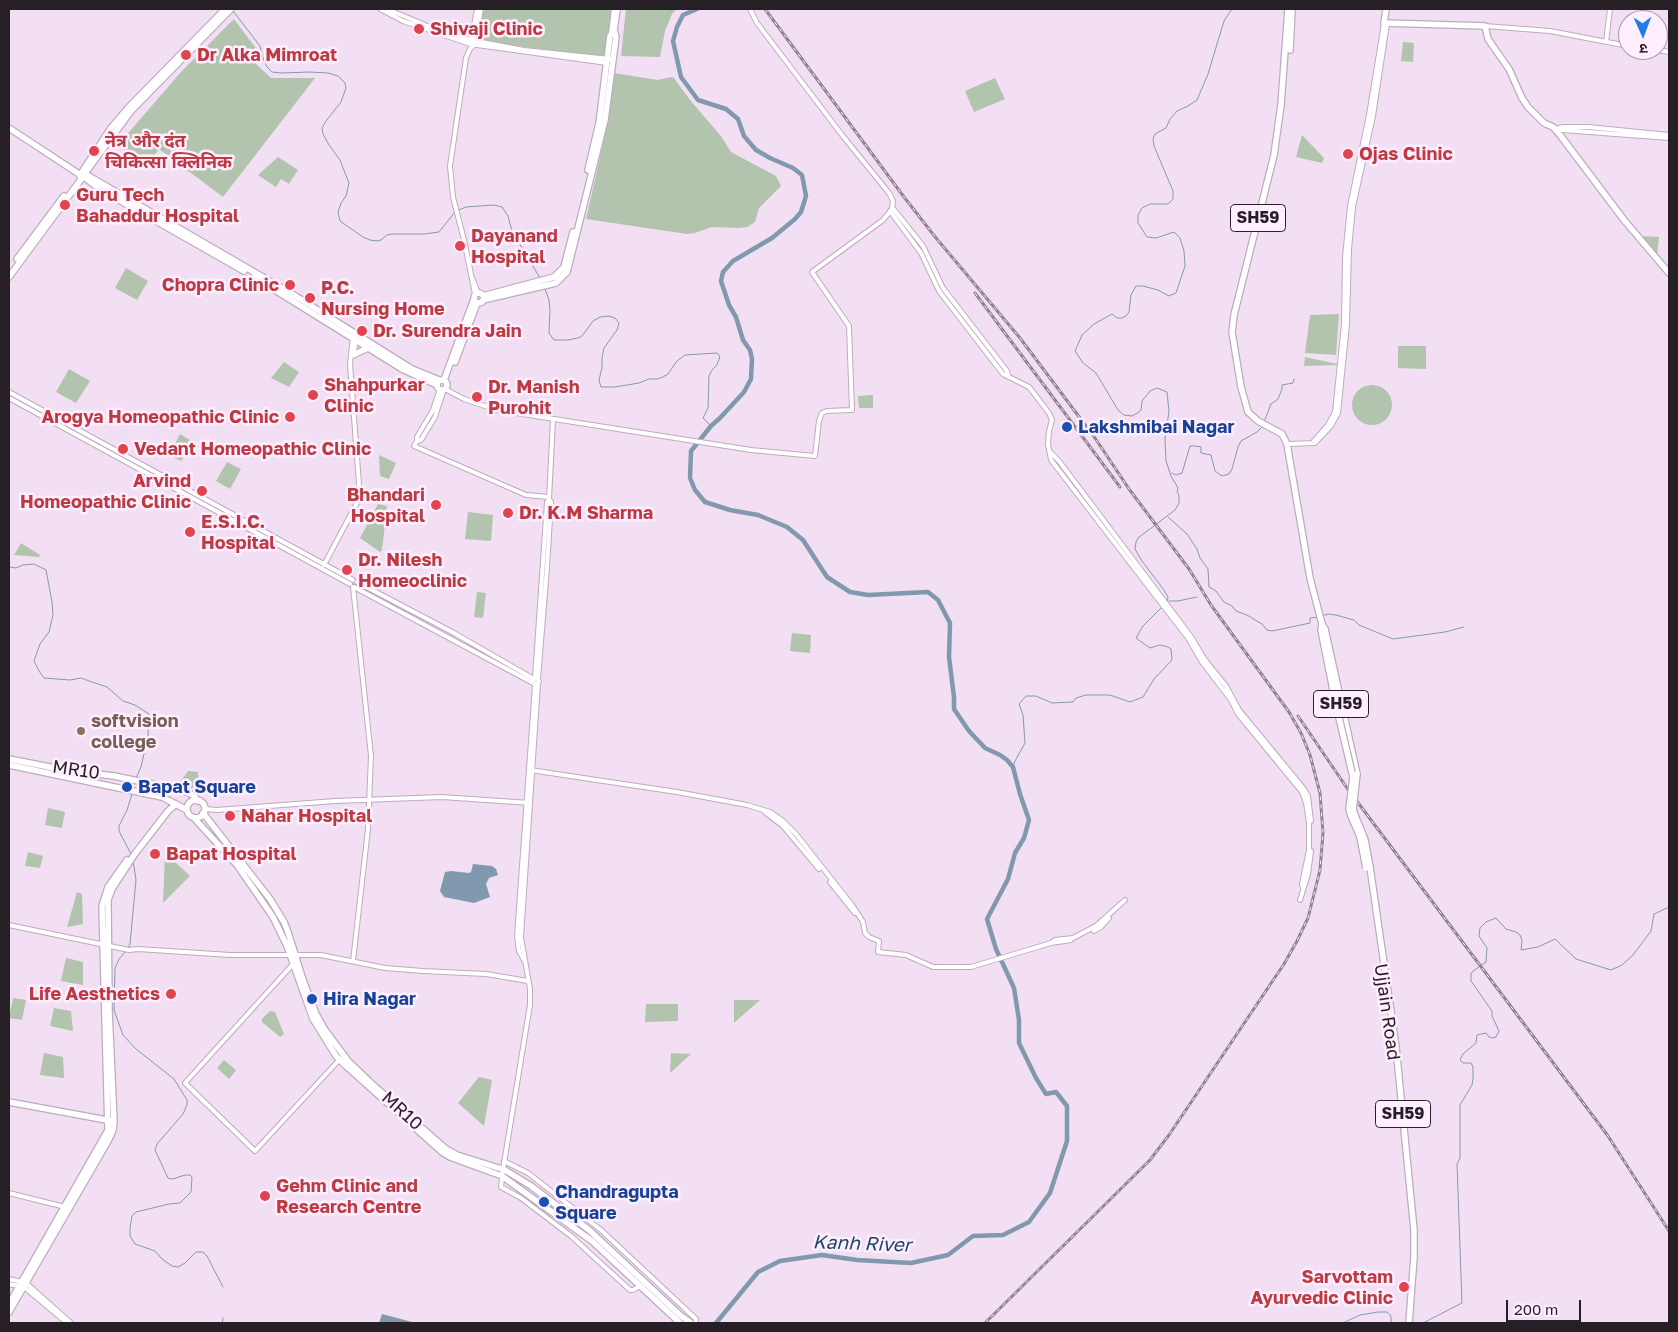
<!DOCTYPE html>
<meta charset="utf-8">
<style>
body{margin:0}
#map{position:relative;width:1678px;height:1332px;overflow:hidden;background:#f3dff4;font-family:"Golos Text","Noto Sans Devanagari",sans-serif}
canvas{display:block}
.frame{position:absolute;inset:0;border:10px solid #261f26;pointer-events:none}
.north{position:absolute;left:1618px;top:10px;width:50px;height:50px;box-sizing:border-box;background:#feeefe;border:1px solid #a89ba8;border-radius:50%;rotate:178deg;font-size:14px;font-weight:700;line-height:20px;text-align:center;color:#261f26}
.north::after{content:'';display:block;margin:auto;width:18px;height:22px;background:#217de7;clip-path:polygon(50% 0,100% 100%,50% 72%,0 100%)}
.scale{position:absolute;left:1506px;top:1300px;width:75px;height:22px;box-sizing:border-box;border:2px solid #261f26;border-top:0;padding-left:6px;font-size:15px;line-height:18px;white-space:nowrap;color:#261f26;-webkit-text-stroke:4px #feeefe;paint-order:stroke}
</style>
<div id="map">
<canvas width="1678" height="1332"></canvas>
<div class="frame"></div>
<div class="north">उ</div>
<div class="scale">200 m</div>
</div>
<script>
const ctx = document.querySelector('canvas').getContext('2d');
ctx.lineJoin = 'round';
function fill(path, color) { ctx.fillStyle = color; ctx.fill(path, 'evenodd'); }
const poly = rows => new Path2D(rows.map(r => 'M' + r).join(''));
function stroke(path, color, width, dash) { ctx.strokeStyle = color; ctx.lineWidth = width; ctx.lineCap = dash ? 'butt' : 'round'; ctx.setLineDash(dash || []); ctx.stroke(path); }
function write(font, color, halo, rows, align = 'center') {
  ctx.font = font + ' "Golos Text","Noto Sans Devanagari",sans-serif'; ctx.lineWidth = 5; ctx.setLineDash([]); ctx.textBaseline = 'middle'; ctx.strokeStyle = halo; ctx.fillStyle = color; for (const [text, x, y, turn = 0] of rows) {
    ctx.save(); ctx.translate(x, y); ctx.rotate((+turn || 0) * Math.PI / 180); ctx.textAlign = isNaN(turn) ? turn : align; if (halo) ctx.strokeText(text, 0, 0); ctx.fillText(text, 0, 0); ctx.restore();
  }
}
fill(poly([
 [482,9,611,9,606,57,477,41],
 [626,9,677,9,672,14,665,31,660,57,621,56],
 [234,19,255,47,256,64,271,78,315,78,223,197,159,149,147,166,117,146,181,72],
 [1403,42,1414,43,1413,62,1401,61],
 [614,73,658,80,671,77,674,78,690,100,721,136,731,152,776,176,781,186,759,208,755,222,747,227,739,228,712,227,695,233,687,234,586,219,602,148],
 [995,78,1005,99,974,112,965,91],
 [1302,135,1324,158,1322,163,1296,157],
 [278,157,298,170,289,184,281,179,276,187,258,175],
 [1640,236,1659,237,1657,256],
 [126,268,148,281,137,300,115,288],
 [1339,314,1336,355,1305,353,1310,315],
 [1398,346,1426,346,1426,369,1398,368],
 [1305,357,1337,364,1337,365,1304,366],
 [284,362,299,372,289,387,271,378],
 [69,369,90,381,76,403,56,392],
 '1352 405a20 20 0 1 1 40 0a20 20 0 1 1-40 0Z',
 [873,395,873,408,859,408,858,396],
 [180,434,193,442,181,461,169,455],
 [379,455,396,463,389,479,380,476],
 [227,462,241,469,230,489,216,481],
 [378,504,387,506,382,550,380,552,360,538],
 [468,512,493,515,491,541,465,539],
 [21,543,40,555,39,557,14,555],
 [477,592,486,593,483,618,474,617],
 [792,633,811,635,810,653,790,651],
 [188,771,198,772,199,790,178,785],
 [48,808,65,812,62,828,45,825],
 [28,852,43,856,40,868,25,866],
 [165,853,190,876,163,903],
 [77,892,82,894,83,924,67,927],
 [66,958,83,962,83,985,61,981],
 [13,998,26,1000,22,1020,9,1018],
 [734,1000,760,1000,734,1023],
 [646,1004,678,1004,678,1021,645,1022],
 [54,1008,71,1011,73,1031,50,1026],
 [270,1011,275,1012,284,1034,280,1037,262,1022,262,1019],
 [44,1053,63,1057,64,1078,40,1075],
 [671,1053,691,1054,670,1073],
 [224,1060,236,1070,229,1079,217,1068],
 [479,1077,492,1080,484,1126,458,1103]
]), '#b2c3ae');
fill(poly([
 [473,864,492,866,496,869,498,875,489,878,486,884,490,897,474,903,444,897,440,891,445,872,451,871,469,873,471,872],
 [382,1314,416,1323,379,1323]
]), '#8199ae');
stroke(poly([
 [233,11,260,46,263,58,267,67,272,72,281,73,310,72,328,73,338,76,345,83,346,88,341,102,326,121,322,128,323,134,329,145,340,160,349,183,346,196,341,203,338,212,340,221,363,237,370,240,377,241,381,240,387,235,392,234,424,234,439,232,455,212],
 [459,210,466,207,494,205,502,207,508,216,512,231,540,278],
 [545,289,549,300,550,310,549,333,554,340,568,340,578,338,582,336,593,321,600,317,608,316,615,318,619,323,617,330,604,348,602,358,602,368,599,380,601,387,615,387,639,383,649,379,657,379,663,377,668,374,677,361,685,355,717,353,720,356,717,365,712,370,709,376,708,408,703,418,711,426],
 [1264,422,1271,404,1278,399,1282,389,1282,385,1293,383,1294,379],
 [1172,473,1176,475,1182,473,1190,446,1195,446,1201,447,1201,453,1211,455,1215,471,1222,476,1229,474,1232,469,1238,447,1241,441,1257,432,1263,426],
 [1168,517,1187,534,1197,549,1200,558,1208,569,1209,587,1216,591,1224,602,1232,606,1236,611,1247,615,1262,624,1267,630,1272,631,1310,623,1310,618,1318,617],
 [9,567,16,568,23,565,34,564,46,570,52,602,53,615,49,632,40,644,34,661,39,671,44,678,70,680,81,678,95,683,107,687,123,701,135,705,149,714,148,736,141,767,136,778],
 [1169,601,1178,601,1197,597],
 [1167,602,1168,597,1164,590,1142,561,1135,549,1136,542,1138,538,1175,510,1179,503,1179,496,1177,491,1178,488,1171,476,1166,461,1165,439,1169,411,1167,392,1157,388,1150,391,1142,401,1141,410,1139,412,1132,416,1124,415,1118,410,1096,373,1083,363,1075,351,1082,335,1094,324,1112,314,1117,318,1122,318,1126,316,1129,312,1131,295,1136,286,1143,286,1158,290,1169,296,1176,293,1185,266,1184,251,1180,238,1174,232,1156,238,1147,237,1138,223,1138,215,1142,208,1150,204,1168,204,1173,199,1173,191,1154,146,1153,139,1155,134,1166,128,1170,119,1177,111,1188,106,1197,100,1208,74,1224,21,1232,9],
 [1322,616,1328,614,1336,615,1354,620,1359,625,1393,639,1445,632,1464,627],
 [1013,767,1015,761,1025,743,1023,715,1019,704,1026,696,1036,696,1052,703,1073,702,1076,698,1086,695,1110,695,1130,702,1143,697,1154,679,1172,660,1171,649,1168,647,1160,645,1150,648,1136,638,1143,626,1162,607],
 [131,854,119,831,119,826,127,810,132,794],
 [128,948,130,944,136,880,133,860],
 [126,951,119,959,115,968,114,1010,123,1035,136,1049,174,1079,187,1100,187,1105,183,1114,157,1144,155,1150,168,1178,173,1179,185,1175,190,1175,192,1177,191,1192,180,1203,169,1204,136,1212,132,1216,130,1228,130,1236,135,1244,155,1251,162,1259,172,1266,178,1267,185,1263,196,1252,203,1252,207,1256,223,1287],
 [222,1323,223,1318],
 [1343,1323,1360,1315,1378,1312,1387,1312,1391,1316,1391,1323],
 [1423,1323,1462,1303,1457,1164,1460,1158,1460,1105,1472,1085,1473,1079,1473,1067,1471,1063,1463,1063,1460,1060,1463,1054,1476,1043,1477,1035,1486,1033,1489,1037,1492,1038,1496,1037,1499,1031,1492,1016,1492,1011,1471,981,1471,974,1473,971,1486,962,1487,948,1479,936,1480,928,1486,922,1496,918,1506,929,1516,932,1520,935,1522,940,1521,950,1538,947,1555,939,1576,959,1611,970,1622,965,1633,955,1651,931,1654,914,1669,907]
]), '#8199ae', 1);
stroke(poly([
 [697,9,683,15,677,27,673,41,681,77,698,100,726,109,738,119,744,136,756,150,770,158,793,168,802,175,806,196,801,212,795,219,772,238,733,261,723,272,721,281,729,305,736,317,743,340,750,350,752,359,751,379,744,392,720,418,711,426,691,451,690,478,695,490,705,502,730,510,758,515,787,527,803,540,827,577,850,592,868,595,928,592,938,600,950,623,949,657,954,697,954,709,969,731,985,748,1000,755,1007,760,1013,767,1020,794,1029,820,1024,838,1015,853,1008,879,987,919,996,949,1014,988,1019,1020,1019,1043,1036,1078,1046,1094,1056,1092,1067,1106,1067,1141,1050,1193,1029,1222,1003,1235,973,1236,948,1255,911,1263,857,1260,822,1255,780,1261,758,1272,716,1323]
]), '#8199ae', 4.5);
const minor = poly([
 [380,9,403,21,470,44,607,63],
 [387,9,437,30],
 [1485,26,1550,31,1628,46],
 [446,33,471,40,524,50,610,59],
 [611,34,614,9],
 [471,41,477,9],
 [1606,42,1610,9],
 [1658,50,1669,52],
 [1555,128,1562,130,1669,138],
 [1559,128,1563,127,1588,127,1669,135],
 [892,207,923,246,943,288,1007,371,1008,375],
 [890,211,921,253,939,291,1003,374,1029,387,1049,413,1052,420,1049,431,1048,444,1051,460,1188,638,1202,662,1231,700,1238,714,1302,792,1306,803,1309,823,1309,850,1302,884,1303,889],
 [473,280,478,293],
 [475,294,464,240,453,197,450,166,466,58,470,49,474,45,481,9],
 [353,355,356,340],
 [440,389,433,410,417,437,417,441,414,446,526,495,549,497],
 [445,389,464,399,497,410,751,450,815,456,819,421,822,413,827,411,852,410,849,326,812,272,883,220,892,209,893,201,889,193,842,135,757,23,750,9],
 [9,392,353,580],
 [9,398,350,584],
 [417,441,421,440,435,417,444,389],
 [1313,442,1328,425,1335,412,1344,324,1345,257,1350,206,1369,115,1384,23],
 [1287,444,1315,443,1331,426,1338,413,1347,324,1349,249,1353,207,1373,116,1387,24],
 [1051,453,1059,461,1192,638,1205,660,1226,686,1239,710,1304,789,1308,796,1311,821],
 [324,565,360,497,350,364,353,337],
 [357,582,454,633,534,679],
 [353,587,371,756,368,829,353,961],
 [354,587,533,683],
 [535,678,538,679,539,682,535,685,533,682,535,678,547,502,549,499,553,419],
 [538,679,547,568,551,502,549,499],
 [538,684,521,937,530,989,530,1005,503,1169,501,1187,521,1198,571,1236,630,1290,633,1290,640,1286],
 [530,770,677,792,747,805,770,812,783,821,796,834,852,905,863,922,865,933,869,937,879,941,878,952,906,955,933,967,971,967,1051,943,1055,940,1073,938,1096,926,1125,900],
 [205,809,217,810,335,801,442,797,530,803],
 [764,811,766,813,783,826,819,869],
 [830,882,855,913],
 [1300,900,1308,874,1311,851],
 [9,925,129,950,138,949,230,955,321,955,385,968,423,971,486,974,528,981],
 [1094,931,1101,927,1109,918],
 [1051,943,1071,940],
 [524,960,519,951,517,936,535,685],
 [294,963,185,1083,255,1151,340,1059],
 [504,1161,528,1173,601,1230,696,1319,696,1323],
 [9,1193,65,1207],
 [9,1279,26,1283,71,1323],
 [9,1284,24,1287,67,1323]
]);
const major = poly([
 [1288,9,1281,105,1274,155,1234,315,1232,332,1241,387,1248,412,1258,421,1282,434,1287,444,1310,578,1322,624,1325,629,1357,774],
 [1386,9,1384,23,1485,26,1488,39,1509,69,1522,98,1528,107,1544,123,1553,127,1560,135,1624,220,1669,273],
 [1290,50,1292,9],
 [9,128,79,174,81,178],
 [588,170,599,123,610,36,614,30],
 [82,172,111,128,128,108,225,9],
 [85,173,131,111,231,9],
 [85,174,297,297,412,369,439,380],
 [84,177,100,189,244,271],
 [17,259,64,196],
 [9,277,82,178],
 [254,277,402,369,437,385],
 '474 298a5 5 0 1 1 10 0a5 5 0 1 1-10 0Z',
 [483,296,554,277,564,267,573,232],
 [483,300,556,283,567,272,605,120,616,37,614,30,617,9],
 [353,355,368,348],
 [455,362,477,303],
 '437 385a5 5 0 1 1 10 0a5 5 0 1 1-10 0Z',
 [444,380,474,299],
 [1322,624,1321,630,1336,705],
 [9,759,65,770,114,776,172,788,189,793,194,796,198,801],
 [9,765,162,797,187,810],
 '187 809a9 9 0 1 1 18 0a9 9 0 1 1-18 0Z',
 [203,813,270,899,284,922,288,932,303,980,316,1014,325,1030,348,1061,372,1084,446,1149,457,1155,505,1170,531,1186,589,1230,681,1316,691,1323],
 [194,818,237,865,273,917,287,946,313,1019,336,1056,346,1066,442,1152,450,1157,502,1176,592,1241,680,1323],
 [1370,867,1396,1047,1414,1230,1414,1257,1409,1323],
 [9,1102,112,1121],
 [9,1304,108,1130,102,906,108,887,127,860],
 [9,1312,108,1141,113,1130,114,1121,109,1011,108,900,112,889,134,855,168,811,176,804]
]);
stroke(minor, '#beabbe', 6);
stroke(major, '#beabbe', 8);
stroke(minor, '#fff', 4);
stroke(major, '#fff', 5.5);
const rail = poly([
 [765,9,904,197,936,238,1020,338,1095,438,1129,489,1189,569,1211,605,1289,712,1301,733,1310,755,1320,793,1323,833,1320,870,1308,918,1297,941,1284,964,1169,1135,1150,1160,985,1323],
 [975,293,1120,487],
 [1298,716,1347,788,1608,1136,1669,1231]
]);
stroke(rail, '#908290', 3);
stroke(rail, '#feeefe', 1, [4]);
const majorBridge = poly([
 [1336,705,1353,777,1349,809,1351,816,1360,837,1366,868],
 [1357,774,1353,810,1365,840,1370,867]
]);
stroke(majorBridge, '#beabbe', 8, []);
stroke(majorBridge, '#fff', 5.5);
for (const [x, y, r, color] of [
 [419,29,6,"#e0444e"],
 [186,55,6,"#e0444e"],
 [94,151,6,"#e0444e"],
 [1348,154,6,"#e0444e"],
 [65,205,6,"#e0444e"],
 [460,246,6,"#e0444e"],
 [290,285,6,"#e0444e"],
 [310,298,6,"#e0444e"],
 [362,331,6,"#e0444e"],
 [313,395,6,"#e0444e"],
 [477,397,6,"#e0444e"],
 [290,417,6,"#e0444e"],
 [1067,427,6,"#1a4fb4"],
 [123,449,6,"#e0444e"],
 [202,491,6,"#e0444e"],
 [436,505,6,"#e0444e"],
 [508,513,6,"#e0444e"],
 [190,532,6,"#e0444e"],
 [347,570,6,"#e0444e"],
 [81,731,5,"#8d6e63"],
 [127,787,6,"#1a4fb4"],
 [230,816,6,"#e0444e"],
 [155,854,6,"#e0444e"],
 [171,994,6,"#e0444e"],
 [312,999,6,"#1a4fb4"],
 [265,1196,6,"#e0444e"],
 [544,1202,6,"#1a4fb4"],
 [1404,1287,6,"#e0444e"]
]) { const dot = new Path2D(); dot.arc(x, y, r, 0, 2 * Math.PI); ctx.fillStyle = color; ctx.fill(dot); stroke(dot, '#feeefe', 2); }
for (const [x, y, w] of [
 [1258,218,55],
 [1341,704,55],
 [1403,1114,55]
]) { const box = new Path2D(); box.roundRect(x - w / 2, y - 13.5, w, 27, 4); ctx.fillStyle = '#feeefe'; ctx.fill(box); stroke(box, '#261f26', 1); }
write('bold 16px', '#261f26', null, [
 ["SH59",1258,218],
 ["SH59",1341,704],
 ["SH59",1403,1114]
]);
write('bold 18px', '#be3a42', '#feeefe', [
 ["Shivaji Clinic",430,29],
 ["Dr Alka Mimroat",197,55],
 ["नेत्र और दंत",105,141],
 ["चिकित्सा क्लिनिक",105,162],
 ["Ojas Clinic",1359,154],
 ["Guru Tech",76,195],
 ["Bahaddur Hospital",76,216],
 ["Dayanand",471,236],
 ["Hospital",471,257],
 ["Chopra Clinic",279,285,"right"],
 ["P.C.",321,288],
 ["Nursing Home",321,309],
 ["Dr. Surendra Jain",373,331],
 ["Shahpurkar",324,385],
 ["Clinic",324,406],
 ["Dr. Manish",488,387],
 ["Purohit",488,408],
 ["Arogya Homeopathic Clinic",279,417,"right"],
 ["Vedant Homeopathic Clinic",134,449],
 ["Arvind",191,481,"right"],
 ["Homeopathic Clinic",191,502,"right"],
 ["Bhandari",425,495,"right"],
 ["Hospital",425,516,"right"],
 ["Dr. K.M Sharma",519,513],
 ["E.S.I.C.",201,522],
 ["Hospital",201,543],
 ["Dr. Nilesh",358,560],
 ["Homeoclinic",358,581],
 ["Nahar Hospital",241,816],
 ["Bapat Hospital",166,854],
 ["Life Aesthetics",160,994,"right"],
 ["Gehm Clinic and",276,1186],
 ["Research Centre",276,1207],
 ["Sarvottam",1393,1277,"right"],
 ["Ayurvedic Clinic",1393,1298,"right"]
], 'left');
write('bold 18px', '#164399', '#feeefe', [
 ["Lakshmibai Nagar",1078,427],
 ["Bapat Square",138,787],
 ["Hira Nagar",323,999],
 ["Chandragupta",555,1192],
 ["Square",555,1213]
], 'left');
write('bold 18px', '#785e54', '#feeefe', [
 ["softvision",91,721],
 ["college",91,742]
], 'left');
write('18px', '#261f26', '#feeefe', [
 ["MR10",76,770,8],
 ["Ujjain Road",1387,1012,82],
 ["MR10",402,1111,42]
]);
write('italic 19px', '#1d4566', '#feeefe', [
 ["Kanh River",862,1244,2]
]);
</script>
